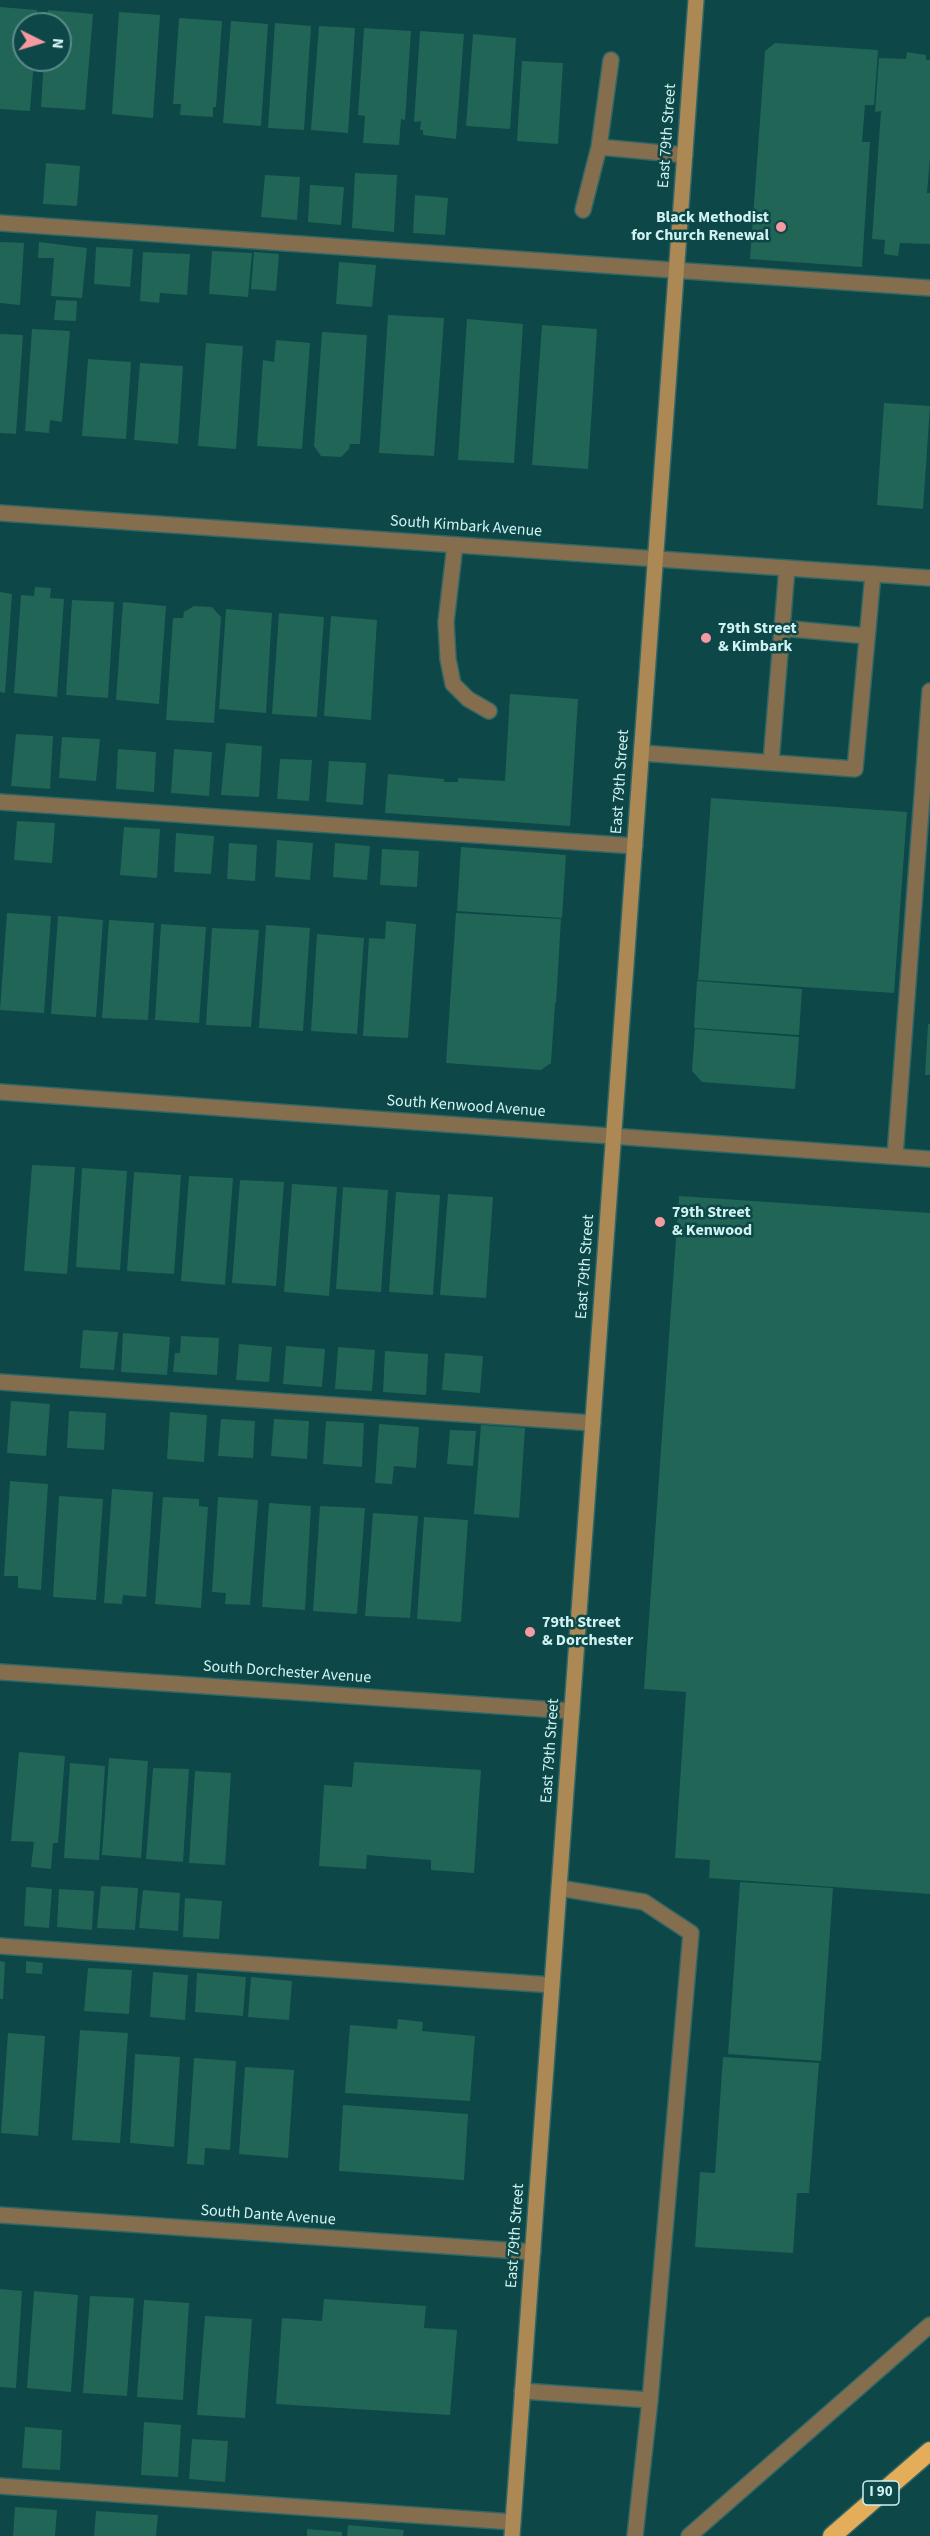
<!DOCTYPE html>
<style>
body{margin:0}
#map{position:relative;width:930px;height:2536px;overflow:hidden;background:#0d4747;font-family:"Source Sans 3",sans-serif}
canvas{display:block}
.north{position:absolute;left:12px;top:12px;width:60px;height:60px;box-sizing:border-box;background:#0d4747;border:2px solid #5b8b8b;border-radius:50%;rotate:95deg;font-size:16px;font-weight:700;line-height:24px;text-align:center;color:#d0f2f2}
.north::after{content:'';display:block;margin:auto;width:21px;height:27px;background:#f49aa0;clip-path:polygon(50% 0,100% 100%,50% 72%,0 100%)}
</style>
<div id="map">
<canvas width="930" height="2536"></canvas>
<div class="north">N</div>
</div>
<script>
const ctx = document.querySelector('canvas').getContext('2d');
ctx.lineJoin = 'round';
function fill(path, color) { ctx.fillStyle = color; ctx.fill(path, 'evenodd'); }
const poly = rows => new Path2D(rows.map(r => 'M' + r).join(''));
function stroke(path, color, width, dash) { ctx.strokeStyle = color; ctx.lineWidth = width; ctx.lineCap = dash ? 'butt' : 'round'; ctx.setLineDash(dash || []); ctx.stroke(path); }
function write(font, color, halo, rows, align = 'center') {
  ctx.font = font + ' "Source Sans 3",sans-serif'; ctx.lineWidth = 5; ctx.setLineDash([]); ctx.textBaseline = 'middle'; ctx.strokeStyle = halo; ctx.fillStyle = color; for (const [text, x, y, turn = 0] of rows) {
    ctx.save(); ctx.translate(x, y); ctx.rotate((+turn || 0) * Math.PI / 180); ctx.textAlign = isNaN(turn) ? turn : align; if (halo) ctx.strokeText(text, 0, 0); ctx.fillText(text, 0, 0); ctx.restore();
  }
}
fill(poly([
 [0,7,37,10,36,24,24,24,24,60,34,60,30,111,0,109],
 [48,10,93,14,85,110,41,107,44,60,60,60,60,24,47,24],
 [119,12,160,15,153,118,112,114],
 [179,18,222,21,216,107,213,107,213,117,180,115,181,104,173,104],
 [231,21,268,24,261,126,223,123],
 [275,23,311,26,304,130,268,128],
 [319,26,355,28,348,133,311,130],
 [364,28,411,31,405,120,401,119,399,145,363,143,365,116,358,115],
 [420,31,464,34,456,139,423,135,423,130,420,130,421,121,414,122],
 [473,34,516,38,510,129,466,126],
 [775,43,878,50,874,105,865,105,862,142,870,142,862,267,750,259,765,51],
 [907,52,926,55,926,60,930,60,930,157,927,193,930,193,930,244,900,243,898,256,884,254,885,240,872,239,881,111,875,112,879,58,906,59],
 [522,61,563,63,558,144,517,141],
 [46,163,80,166,77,206,43,204],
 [355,173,397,175,394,232,352,228],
 [265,175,300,177,297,220,261,217],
 [310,185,344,187,341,225,308,222],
 [415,195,448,198,445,235,413,233],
 [0,242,24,243,20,305,0,303],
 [39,242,87,248,82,298,51,296,54,258,38,258],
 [96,247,133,249,130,287,94,284],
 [212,251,252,253,248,297,209,294],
 [143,252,190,254,187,295,160,293,159,303,140,301],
 [254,252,279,254,276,291,251,289],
 [339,262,376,265,372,307,336,304],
 [56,300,77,301,76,321,54,320],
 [388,315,444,318,434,456,379,453],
 [467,319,523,324,514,463,458,460],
 [542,325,597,329,588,469,532,465],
 [32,329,70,331,62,422,50,420,49,433,25,431],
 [322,332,367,335,360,444,350,444,349,449,341,457,321,456,314,446],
 [0,334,23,335,16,434,0,433],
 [276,340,310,343,302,449,257,446,263,360,274,362],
 [206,343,243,346,236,449,198,446],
 [88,359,131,362,126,439,82,436],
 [140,363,183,366,178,444,134,440],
 [884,403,930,406,923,509,877,505],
 [35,587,51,588,50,598,64,599,57,697,14,693,21,595,34,596],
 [0,592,12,594,5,693,0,692],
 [72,600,114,602,108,698,66,695],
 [123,602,166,606,159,704,116,700],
 [194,606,212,607,221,617,214,723,166,720,173,618,183,618,184,612],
 [226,609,272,613,266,713,219,709],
 [279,613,324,617,317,717,272,714],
 [331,616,377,620,371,720,324,716],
 [510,694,578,699,570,826,385,813,388,774,444,779,444,782,458,782,458,778,505,781],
 [16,734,53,736,50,789,11,786],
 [62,737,100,739,96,781,59,778],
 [226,743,262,746,259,797,221,795],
 [118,749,156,752,154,792,116,789],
 [174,749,212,752,209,796,171,793],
 [280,759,312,760,309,801,277,799],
 [329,761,366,763,363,805,326,802],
 [711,798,907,812,894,993,698,980],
 [17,821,55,823,52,863,14,860],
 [124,827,160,829,157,878,120,875],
 [176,833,214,836,211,874,174,872],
 [277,840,313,843,310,880,275,877],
 [229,843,257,845,255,881,227,879],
 [335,843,370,846,367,880,333,877],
 [461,847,566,855,562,918,457,911],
 [382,849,419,851,417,887,380,885],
 [7,913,51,916,44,1013,0,1010],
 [456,913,561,919,556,1003,542,1002,555,1003,551,1063,541,1070,446,1063],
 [58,916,103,920,96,1017,51,1014],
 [109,920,154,923,148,1020,102,1018],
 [386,921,416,924,408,1038,363,1036,369,938,385,939],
 [161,924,206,927,199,1023,155,1020],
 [266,925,310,928,303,1031,259,1028],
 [212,928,259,930,251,1027,206,1025],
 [317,934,364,938,357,1034,311,1031],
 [697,981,802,989,799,1035,694,1028],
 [928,1024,930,1024,930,1075,925,1075],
 [695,1029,799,1037,795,1089,702,1082,692,1071],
 [32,1165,75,1167,67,1274,24,1271],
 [82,1168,127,1171,120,1270,76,1267],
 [134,1172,181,1175,174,1274,127,1271],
 [189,1176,233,1178,225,1285,181,1281],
 [240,1180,284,1182,276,1286,232,1283],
 [292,1184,337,1187,329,1296,284,1292],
 [343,1187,388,1190,381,1292,336,1289],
 [396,1192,440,1195,433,1295,389,1292],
 [448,1194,493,1197,486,1298,440,1295],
 [679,1196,930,1213,930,1894,709,1878,710,1860,675,1858,686,1692,644,1689],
 [83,1330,118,1332,114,1370,80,1368],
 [123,1333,170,1337,167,1375,121,1372],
 [181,1336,219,1338,217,1375,173,1372,175,1353,180,1353],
 [239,1344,272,1347,269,1382,236,1380],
 [286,1346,325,1349,322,1387,283,1384],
 [338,1347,375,1350,372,1391,335,1389],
 [385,1351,428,1354,426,1395,383,1392],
 [445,1353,483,1356,480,1393,442,1390],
 [11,1401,50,1404,46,1456,7,1453],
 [69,1411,106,1413,104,1450,67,1448],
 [170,1412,207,1415,204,1462,167,1459],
 [221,1419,255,1421,253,1458,218,1456],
 [274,1419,309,1421,307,1459,271,1456],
 [326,1421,364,1423,362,1467,323,1464],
 [379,1424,419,1427,416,1468,394,1466,392,1484,375,1483],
 [481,1425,525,1428,519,1518,474,1514],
 [450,1430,476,1431,473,1466,447,1464],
 [10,1481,48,1484,41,1590,18,1588,18,1576,4,1576],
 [112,1489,153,1492,146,1597,123,1595,122,1604,104,1603],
 [59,1496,103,1499,96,1600,53,1597],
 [163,1497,199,1499,199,1506,208,1507,201,1608,155,1604],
 [218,1497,258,1500,250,1605,225,1604,226,1593,212,1592],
 [269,1503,311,1506,305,1610,262,1607],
 [320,1506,365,1508,357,1614,313,1611],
 [373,1513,418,1516,410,1618,365,1616],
 [424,1517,468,1520,461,1622,417,1619],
 [19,1752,65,1756,58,1843,53,1843,51,1869,31,1867,34,1842,11,1841],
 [109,1758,148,1761,141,1858,102,1855],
 [354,1762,481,1770,474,1873,431,1870,431,1860,367,1855,366,1869,319,1866,324,1785,352,1787],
 [70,1763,105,1766,99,1860,64,1858],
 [153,1768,189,1769,183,1862,146,1859],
 [195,1771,231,1773,225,1865,189,1863],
 [740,1882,833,1888,821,2061,728,2054],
 [101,1886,138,1888,135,1930,97,1928],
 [26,1887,52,1889,49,1928,24,1926],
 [59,1889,94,1891,92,1930,57,1927],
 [143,1890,180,1893,178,1931,139,1928],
 [185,1898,222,1901,219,1939,183,1937],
 [0,1961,5,1962,3,1999,0,1999],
 [26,1961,43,1963,42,1974,26,1973],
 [88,1968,132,1970,129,2014,84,2011],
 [153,1972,188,1975,185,2020,150,2017],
 [197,1973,246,1977,243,2016,195,2012],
 [251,1977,292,1981,289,2020,248,2017],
 [398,2019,423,2022,422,2031,475,2036,470,2101,345,2093,350,2025,397,2029],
 [80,2030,128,2033,120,2143,72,2140],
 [8,2033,45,2036,38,2136,1,2133],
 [135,2054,180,2057,174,2147,130,2143],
 [723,2057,819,2063,809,2193,797,2193,793,2253,695,2247,700,2172,715,2173],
 [194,2058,236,2061,230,2150,205,2148,204,2165,187,2164],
 [245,2067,294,2070,288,2158,239,2154],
 [343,2105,468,2114,464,2180,339,2171],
 [0,2289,22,2291,16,2388,0,2387],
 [34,2291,78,2295,71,2392,27,2388],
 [90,2296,134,2298,127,2396,83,2393],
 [324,2299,426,2306,424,2328,457,2330,450,2415,276,2404,282,2318,322,2321],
 [144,2300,189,2303,183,2400,137,2397],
 [205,2316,252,2319,245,2418,197,2415],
 [144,2422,181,2425,178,2477,141,2475],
 [25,2427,62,2430,60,2470,22,2468],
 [192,2439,228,2441,225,2482,189,2479],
 [15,2507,57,2510,55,2536,13,2536],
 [96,2511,158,2515,156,2536,94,2536],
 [348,2525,404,2530,403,2536,347,2536],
 [307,2529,342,2532,342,2536,307,2536]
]), '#216556');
const lane = poly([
 [599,147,611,60],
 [583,210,599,147,685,155],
 [0,223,930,288],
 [455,545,446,622,448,659,453,684,468,699,489,711],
 [782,628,867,636],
 [642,753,855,769,873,574],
 [771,762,787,568],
 [0,802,635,846],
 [895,1156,930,691],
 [0,1382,593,1423],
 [559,1888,644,1902,691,1933,650,2400,635,2536],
 [0,1946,552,1985],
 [522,2391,650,2400],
 [0,2486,513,2522],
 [689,2536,930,2325]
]);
const street = poly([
 [0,513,930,578],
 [0,1092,930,1159],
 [0,1672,572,1711],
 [0,2215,533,2252]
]);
const secondary = poly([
 [512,2536,696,0]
]);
const highway = poly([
 [832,2536,930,2451]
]);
stroke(lane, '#306666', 18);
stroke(street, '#306666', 18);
stroke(secondary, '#306666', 18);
stroke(highway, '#306666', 21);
stroke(lane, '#846e4e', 15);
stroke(street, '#846e4e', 15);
stroke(secondary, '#ab8854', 15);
stroke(highway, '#e4ad59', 18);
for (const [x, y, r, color] of [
 [781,227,6,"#f49aa0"],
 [706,638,6,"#f49aa0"],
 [660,1222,6,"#f49aa0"],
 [530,1632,6,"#f49aa0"]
]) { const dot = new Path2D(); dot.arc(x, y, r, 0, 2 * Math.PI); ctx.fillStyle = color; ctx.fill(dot); stroke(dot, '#0d4747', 2); }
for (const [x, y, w] of [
 [881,2493,36]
]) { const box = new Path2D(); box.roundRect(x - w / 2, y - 12, w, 24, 4.5); ctx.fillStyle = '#0d4747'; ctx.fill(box); stroke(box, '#d0f2f2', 1.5); }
write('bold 15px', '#d0f2f2', null, [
 ["I 90",881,2493]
]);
write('16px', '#d0f2f2', '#0d4747', [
 ["East 79th Street",668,136,-86],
 ["South Kimbark Avenue",466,527,4],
 ["East 79th Street",621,782,-86],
 ["South Kenwood Avenue",466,1107,4],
 ["East 79th Street",586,1267,-86],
 ["South Dorchester Avenue",287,1673,4],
 ["East 79th Street",551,1751,-86],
 ["South Dante Avenue",268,2216,4],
 ["East 79th Street",516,2236,-86]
]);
write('bold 16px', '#d0f2f2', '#0d4747', [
 ["Black Methodist",769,218,"right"],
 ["for Church Renewal",769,236,"right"],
 ["79th Street",718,629],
 ["& Kimbark",718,647],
 ["79th Street",672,1213],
 ["& Kenwood",672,1231],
 ["79th Street",542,1623],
 ["& Dorchester",542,1641]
], 'left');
</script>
